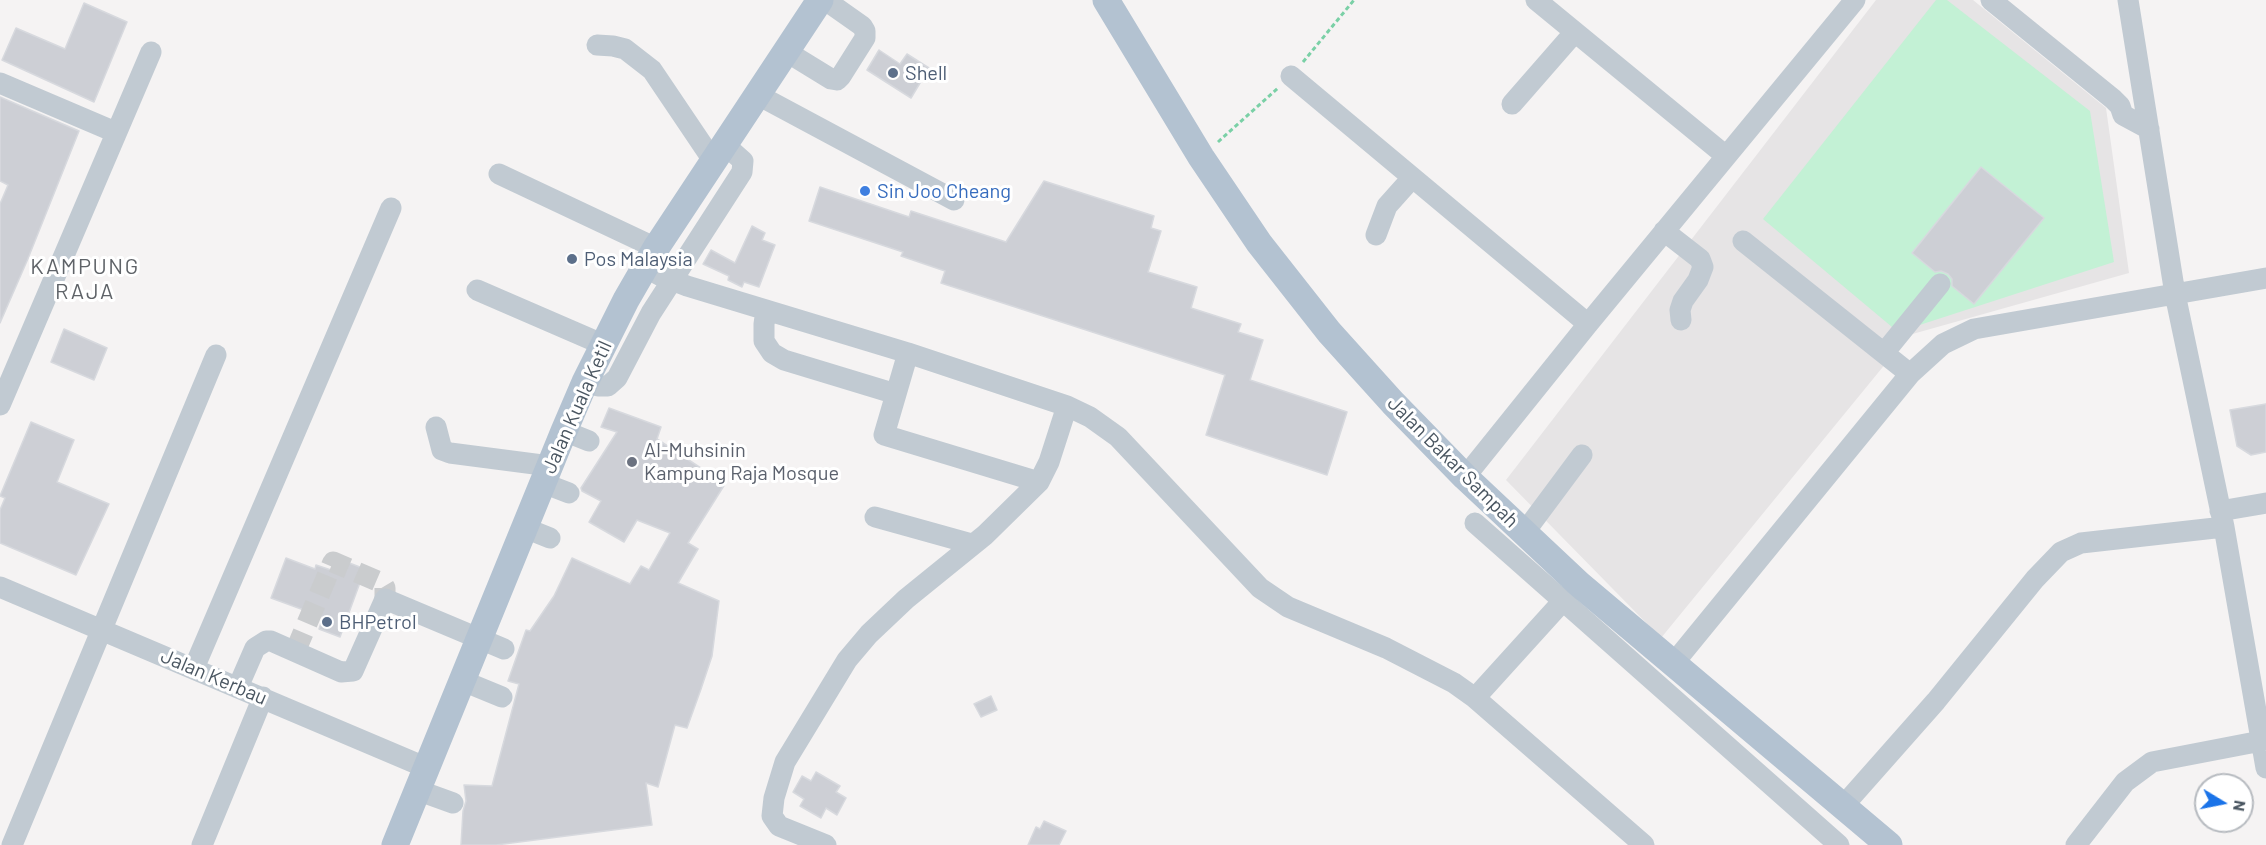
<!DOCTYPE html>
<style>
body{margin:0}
#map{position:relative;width:2266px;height:845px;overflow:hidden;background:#f5f3f3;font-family:Barlow,sans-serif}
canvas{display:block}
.north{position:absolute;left:2194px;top:773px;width:60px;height:60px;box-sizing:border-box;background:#fff;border:2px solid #b7bbc0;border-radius:50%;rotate:100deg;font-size:16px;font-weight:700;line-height:24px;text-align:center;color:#4a5661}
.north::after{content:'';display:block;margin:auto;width:21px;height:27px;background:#1a73e8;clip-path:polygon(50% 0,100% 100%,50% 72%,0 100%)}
</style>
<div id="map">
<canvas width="2266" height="845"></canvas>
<div class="north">N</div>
</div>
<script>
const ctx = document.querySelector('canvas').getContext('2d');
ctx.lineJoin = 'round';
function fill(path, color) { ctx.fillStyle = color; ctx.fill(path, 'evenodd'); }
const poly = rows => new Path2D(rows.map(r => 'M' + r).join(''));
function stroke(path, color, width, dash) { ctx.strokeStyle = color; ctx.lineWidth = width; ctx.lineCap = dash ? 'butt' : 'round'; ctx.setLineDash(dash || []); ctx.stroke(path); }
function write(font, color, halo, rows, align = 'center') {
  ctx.font = font + ' Barlow,sans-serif'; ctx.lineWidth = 6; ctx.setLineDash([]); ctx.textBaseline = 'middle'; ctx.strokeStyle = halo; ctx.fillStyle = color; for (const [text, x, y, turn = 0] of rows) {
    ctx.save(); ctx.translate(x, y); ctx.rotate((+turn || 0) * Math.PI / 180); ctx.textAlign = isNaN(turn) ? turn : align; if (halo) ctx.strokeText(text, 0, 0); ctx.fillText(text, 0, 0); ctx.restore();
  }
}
fill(poly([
 [1876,0,1973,0,2106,108,2129,273,1909,335,1661,638,1506,480]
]), '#e6e4e5');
fill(poly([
 [1936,0,1947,0,2090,111,2114,262,1898,332,1763,219]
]), '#c3f1d5');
const building = poly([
 [84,3,127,22,94,102,2,60,16,28,65,49,84,3],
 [879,50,900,64,907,54,929,68,911,98,867,70,879,50],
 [0,97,79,131,27,261,0,323,0,204,8,185,0,181,0,97],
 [1981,167,2044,218,1974,304,1952,286,1952,279,1948,274,1941,271,1935,272,1912,253,1981,167],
 [1044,181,1154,216,1151,228,1161,231,1148,272,1197,287,1191,308,1241,324,1238,332,1263,340,1250,380,1347,412,1327,475,1206,435,1225,375,941,283,945,271,901,256,903,252,809,221,820,187,909,217,911,211,1006,242,1044,181],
 [752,226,765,233,762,240,775,245,759,287,744,282,742,287,728,280,729,276,703,264,711,250,735,263,752,226],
 [64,329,107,348,94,380,51,362,64,329],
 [2266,404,2266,452,2251,455,2237,446,2230,410,2266,404],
 [609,408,661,427,657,439,725,484,688,543,698,549,678,583,719,601,712,656,701,689,687,728,675,725,658,787,646,783,652,825,496,845,461,845,463,811,466,801,464,785,492,786,519,684,508,681,526,630,530,631,554,596,572,558,630,584,641,566,649,570,670,533,637,520,624,542,589,522,601,501,582,491,581,488,617,432,601,427,609,408],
 [31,422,74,440,57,482,109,504,76,575,0,543,0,510,5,498,0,496,31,422],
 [286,558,315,569,316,565,340,573,344,561,365,569,340,637,319,629,323,617,271,598,286,558],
 [991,696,997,710,981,717,974,704,991,696],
 [816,772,840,786,836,792,846,798,837,815,826,808,821,818,800,806,804,799,793,792,802,776,811,781,816,772],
 [1044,821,1066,831,1059,845,1028,845,1036,827,1040,829,1044,821]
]);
fill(building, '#cdcfd5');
stroke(building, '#d7d9de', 1.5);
stroke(poly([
 [295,652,333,562,382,583,385,588,385,599]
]), '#caccce', 21, [21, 10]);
stroke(poly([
 [1303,62,1354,0],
 [1218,142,1278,88]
]), '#7ad0a6', 3, [4.5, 3]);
stroke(poly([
 [1536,0,1726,156],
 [1991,0,2113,99,2120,106,2123,115,2149,129],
 [2128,0,2175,294,2224,527,2266,768],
 [597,45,613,46,625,49,652,70,714,162],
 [787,52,831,79,837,80,841,76,865,38,865,31,862,26,825,0],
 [1291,76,1588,324],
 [0,83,115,132],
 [758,95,954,200],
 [1512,104,1574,33],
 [499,174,656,248],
 [1664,231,1700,259,1703,267,1698,280,1683,301,1680,310,1681,320],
 [1376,235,1387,206,1412,178],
 [1743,241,1910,374],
 [645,267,659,275,687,286,908,353,1067,406,1090,417,1118,437,1260,588,1288,607,1386,648,1454,683,1475,698,1644,845],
 [477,290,604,345],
 [766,310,764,324,764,341,772,353,784,360,896,394,908,353],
 [1884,353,1940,284],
 [585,382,598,386,608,386,617,378,651,313,742,172,743,161,725,145],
 [896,394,884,435,1039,482],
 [0,405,151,52],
 [436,427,442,450,450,453,550,466],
 [564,431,589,441],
 [1465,477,1588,324,1855,0],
 [543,483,569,493],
 [2220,511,2266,503],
 [875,517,972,544],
 [1475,523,1839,845],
 [525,528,550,538],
 [1524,533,1582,455],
 [0,587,427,768],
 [1673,664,1910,374,1943,344,1974,329,2266,278],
 [194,668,391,208],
 [463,681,502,697],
 [238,687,255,648,266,641,271,641,341,672,353,671,385,599,504,649],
 [1475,698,1572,591],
 [417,790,453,803],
 [1844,805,1936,701,2035,579,2061,552,2081,543,2224,527],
 [12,845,216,355],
 [202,845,263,697],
 [826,845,779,826,772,816,774,798,785,762,847,660,869,634,906,599,985,535,1039,482,1049,462,1067,406],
 [2076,845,2125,782,2152,762,2266,740]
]), '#c1cad2', 21);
stroke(poly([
 [1106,0,1201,157,1259,243,1329,332,1393,403,1465,477,1579,584,1889,845],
 [395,845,564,431,585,382,626,300,656,248,820,0]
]), '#b3c2d1', 27);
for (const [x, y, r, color] of [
 [893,73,6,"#5c6f8a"],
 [865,191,6,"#3f7fe0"],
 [572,259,6,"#5c6f8a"],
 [632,462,6,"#6b7280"],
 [327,622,6,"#5c6f8a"]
]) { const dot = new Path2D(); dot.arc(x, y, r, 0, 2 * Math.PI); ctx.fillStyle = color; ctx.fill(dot); stroke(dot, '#fff', 2); }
write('20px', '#4e5e75', '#fff', [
 ["Shell",905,73],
 ["Pos Malaysia",584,259],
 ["BHPetrol",339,622]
], 'left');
write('20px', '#366cbe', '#fff', [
 ["Sin Joo Cheang",877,191]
], 'left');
write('20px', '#4a5661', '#fff', [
 ["Jalan Kuala Ketil",577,407,-66],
 ["Jalan Bakar Sampah",1453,462,45],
 ["Jalan Kerbau",214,677,23]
]);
write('20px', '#5b616d', '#fff', [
 ["Al-Muhsinin",644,450],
 ["Kampung Raja Mosque",644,473]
], 'left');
ctx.letterSpacing = '1.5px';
write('22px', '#5f6368', '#fff', [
 ["KAMPUNG",85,267],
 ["RAJA",85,292]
]);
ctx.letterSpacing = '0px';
</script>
